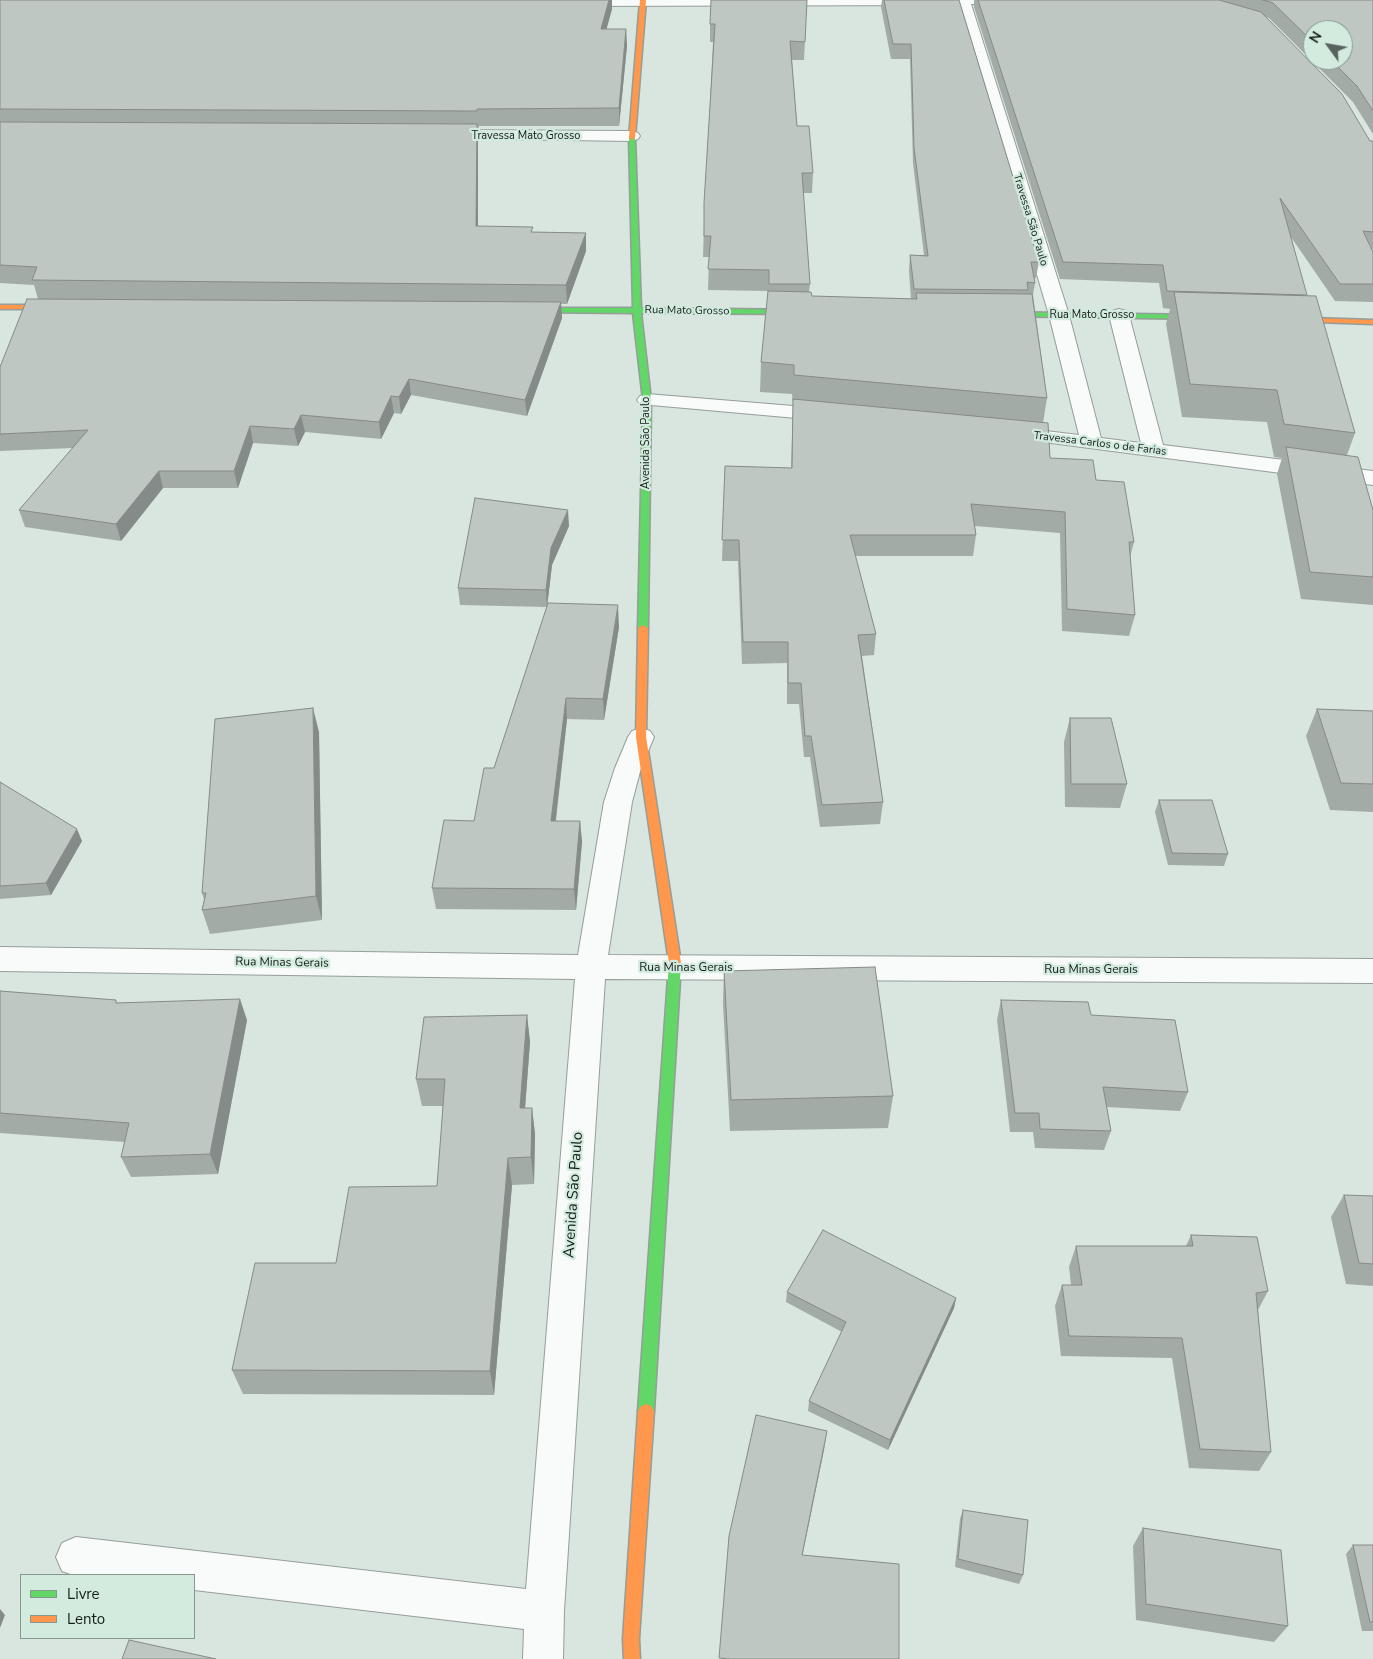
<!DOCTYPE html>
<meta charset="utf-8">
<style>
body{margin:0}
#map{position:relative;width:1373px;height:1659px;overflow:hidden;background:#d9e5df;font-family:"Nunito Sans",sans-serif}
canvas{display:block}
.legend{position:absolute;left:20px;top:1574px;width:175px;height:65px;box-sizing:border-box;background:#d3ebde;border:1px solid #87988f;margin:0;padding:6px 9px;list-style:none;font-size:15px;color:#141c18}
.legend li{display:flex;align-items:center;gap:10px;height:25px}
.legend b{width:25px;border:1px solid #87988f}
.north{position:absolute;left:1303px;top:20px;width:50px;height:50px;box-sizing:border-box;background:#d3ebde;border:1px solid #87988f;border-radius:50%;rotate:302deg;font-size:14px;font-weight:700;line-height:20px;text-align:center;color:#141c18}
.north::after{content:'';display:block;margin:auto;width:18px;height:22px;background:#59625e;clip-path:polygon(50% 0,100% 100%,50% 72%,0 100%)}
</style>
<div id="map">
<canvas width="1373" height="1659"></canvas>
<ul class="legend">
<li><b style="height:6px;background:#63d668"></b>Livre</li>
<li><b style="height:6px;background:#ff974d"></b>Lento</li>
</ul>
<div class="north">N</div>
</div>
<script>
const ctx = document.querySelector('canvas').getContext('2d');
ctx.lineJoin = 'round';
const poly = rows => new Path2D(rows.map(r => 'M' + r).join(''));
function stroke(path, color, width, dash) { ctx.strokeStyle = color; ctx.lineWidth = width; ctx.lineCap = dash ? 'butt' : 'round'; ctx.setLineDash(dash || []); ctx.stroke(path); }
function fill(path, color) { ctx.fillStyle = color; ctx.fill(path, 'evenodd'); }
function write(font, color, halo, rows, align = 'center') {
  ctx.font = font + ' "Nunito Sans",sans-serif'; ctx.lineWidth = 4.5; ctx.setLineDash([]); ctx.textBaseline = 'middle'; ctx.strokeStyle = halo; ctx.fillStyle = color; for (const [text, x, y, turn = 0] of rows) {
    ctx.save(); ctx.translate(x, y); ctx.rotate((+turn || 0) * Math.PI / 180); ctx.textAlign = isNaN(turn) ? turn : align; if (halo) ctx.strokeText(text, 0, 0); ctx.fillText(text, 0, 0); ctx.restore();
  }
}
const street = poly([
 [568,0,1017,0,1010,4,971,4,1069,315,1101,438,1141,443,1109,315,1112,311,1119,309,1126,311,1129,315,1163,445,1373,471,1373,485,1005,437,1001,433,1005,429,1012,427,1079,435,1049,315,957,5,574,6,569,5,568,0],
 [441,130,632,131,638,133,640,136,638,139,632,141,435,138,433,135,435,132,441,130],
 [647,394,830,409,837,411,840,415,837,419,830,421,640,404,637,400,640,396,647,394],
 [641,728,650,731,654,737,641,768,632,802,608,955,1373,959,1373,983,605,979,564,1611,563,1659,523,1659,524,1629,194,1590,194,1575,73,1575,62,1571,56,1557,62,1543,76,1537,526,1589,575,979,0,971,0,947,578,955,604,802,615,768,628,737,632,731,641,728]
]);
const fast = poly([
 [632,136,635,138,641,308,804,310,808,312,804,314,641,313,651,400,648,628,643,631,638,628,643,400,633,313,525,312,521,310,525,308,633,308,629,138,632,136],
 [994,312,1204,315,1208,317,1204,319,997,316,993,314,994,312],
 [675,958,679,960,681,963,654,1411,651,1416,646,1418,641,1416,638,1411,669,963,671,960,675,958]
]);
const slow = poly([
 [640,0,646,0,635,138,632,140,629,138,640,0],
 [0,305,62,305,66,307,62,309,0,309,0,305],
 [1282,317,1373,320,1373,324,1285,321,1282,321,1282,317],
 [643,625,648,628,646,737,681,963,679,966,675,968,671,966,669,963,636,737,638,628,643,625],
 [646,1404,651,1406,654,1411,639,1639,640,1659,624,1659,623,1639,638,1411,641,1406,646,1404]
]);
stroke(street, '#959e99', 2);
stroke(fast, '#959e99', 3);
stroke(slow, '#959e99', 3);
fill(street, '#f9fbfa');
fill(fast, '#63d668');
fill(slow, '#ff974d');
fill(poly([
 [0,0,612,0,612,9,606,29,626,29,627,46,619,126,479,126,479,128,477,128,478,142,478,226,533,232,586,233,586,251,567,304,561,304,562,318,527,416,411,395,401,414,394,413,381,439,305,432,298,446,253,443,238,488,163,488,121,541,25,527,19,510,73,448,0,451,0,367,38,299,34,285,0,283],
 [807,0,804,60,792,60,797,126,813,173,812,193,803,193,810,284,809,292,812,296,911,299,909,271,910,255,924,255,913,163,910,59,891,59,881,7,882,0,959,0,1039,262,1036,278,1034,278,1035,283,1033,295,1047,398,1043,423,1050,458,1096,480,1134,542,1130,557,1135,615,1129,636,1062,631,1060,533,975,526,976,535,973,556,855,556,876,634,874,655,862,656,883,802,880,824,820,827,810,757,804,757,799,704,787,704,787,663,742,664,738,561,722,561,725,466,791,468,793,404,792,394,760,392,761,362,768,291,708,290,709,257,703,257,704,224,713,42,710,42,710,24],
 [974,0,1373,0,1373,134,1353,102,1269,18,1266,17,1370,141,1373,141,1373,249,1372,249,1373,252,1373,302,1335,301,1291,237,1306,296,1355,433,1347,455,1373,510,1373,605,1301,599,1277,474,1282,458,1274,457,1267,422,1182,417,1166,324,1170,309,1163,308,1159,283,1060,279,974,7],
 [1313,30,1343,60,1313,60],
 [569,526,552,565,547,607,619,627,604,720,567,719,556,821,580,821,582,842,576,910,436,909,432,888,474,821,494,768,547,607,460,605,458,588],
 [1317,709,1373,711,1373,812,1330,810,1306,736],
 [1070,718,1127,784,1120,808,1065,807,1064,742],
 [319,732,322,920,210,934,202,910,204,899,202,893],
 [0,782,82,841,51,895,0,899],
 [1159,800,1228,854,1224,866,1168,865,1155,812],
 [724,971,893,1096,888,1128,730,1131,723,1004],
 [0,991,118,1003,247,1020,218,1174,131,1177,121,1157,125,1142,0,1133],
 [1001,1000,1091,1015,1188,1092,1180,1111,1107,1107,1111,1131,1104,1150,1035,1148,1033,1132,1010,1132,997,1020],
 [527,1015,530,1042,525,1108,532,1108,535,1134,534,1184,512,1185,494,1395,243,1394,232,1370,336,1263,437,1186,443,1106,422,1106,416,1079],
 [1344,1195,1373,1196,1373,1286,1346,1284,1331,1217],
 [1191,1235,1268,1291,1258,1310,1271,1452,1259,1471,1189,1468,1172,1358,1061,1356,1055,1306,1062,1285,1071,1285,1069,1267,1076,1246,1186,1246],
 [787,1292,956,1298,954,1308,888,1450,808,1411,809,1401,842,1332,786,1302],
 [963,1510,1023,1575,1019,1584,955,1567,960,1519],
 [1143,1528,1288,1626,1274,1642,1136,1620,1133,1546],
 [1353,1545,1373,1545,1373,1631,1362,1631,1346,1554]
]), '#a3aba7');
fill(poly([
 [609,0,612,0,612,9,602,46,601,29],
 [626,29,627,46,619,126,619,108],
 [477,124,478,142,478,245,476,226],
 [586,233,586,251,567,304,566,285],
 [561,302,562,318,527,416,525,400],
 [409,379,411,395,401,414,399,397],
 [391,396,394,413,381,439,379,422],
 [301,415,305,432,298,446,294,429],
 [250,426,253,443,238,488,234,471],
 [159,471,163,488,121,541,116,524],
 [568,510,569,526,552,565,547,607,546,590,551,548],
 [618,605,619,627,604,720,603,699],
 [566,698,567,719,553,842,551,821],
 [313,708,319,732,322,920,316,896],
 [580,821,582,842,576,910,574,889],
 [77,829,82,841,51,895,46,883],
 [240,999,247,1020,218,1174,210,1154],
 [527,1015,530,1042,523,1135,520,1108],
 [532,1108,535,1134,534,1184,531,1157],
 [508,1158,512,1185,494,1395,490,1371],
 [956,1298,954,1308,888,1450,890,1440],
 [827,1431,824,1450,799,1572,802,1555],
 [0,1609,5,1615,0,1628]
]), '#858b88');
const building = poly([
 [0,0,609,0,601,29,626,29,619,108,477,109,477,111,0,109,0,0],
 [711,0,807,0,805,42,790,41,797,126,809,126,813,173,802,173,810,284,769,284,769,270,708,269,711,236,704,236,704,203,715,24,710,24,711,0],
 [884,0,959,0,1039,262,1031,262,1035,283,1027,282,1028,290,914,289,910,255,928,256,914,148,911,44,893,44,884,0],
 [978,0,1219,0,1261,12,1342,94,1370,141,1373,141,1373,232,1363,231,1373,252,1373,284,1340,284,1280,198,1307,295,1167,291,1163,265,1063,262,978,0],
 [1263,0,1373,0,1373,111,1357,86,1331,60,1343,60,1343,30,1313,30,1313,42,1273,3,1263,0],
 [0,122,477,124,476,226,533,227,531,232,586,233,566,285,32,280,37,267,0,265,0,122],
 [768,291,811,292,812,296,917,299,916,293,1032,294,1047,398,794,375,794,365,761,362,768,291],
 [1174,292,1316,296,1355,433,1284,424,1277,390,1190,384,1174,292],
 [27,299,561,302,525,400,409,379,399,397,391,396,379,422,301,415,294,429,250,426,234,471,159,471,116,524,19,510,88,430,0,434,0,367,27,299],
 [793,399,1048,423,1050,458,1093,460,1096,480,1124,482,1134,542,1129,542,1135,615,1067,609,1065,512,971,504,976,535,850,535,876,634,858,635,883,802,822,805,811,736,805,736,801,683,788,683,788,642,743,642,739,540,722,540,725,466,792,468,793,399],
 [1286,447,1358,457,1373,510,1373,577,1310,572,1286,447],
 [475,498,568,510,551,548,546,590,458,588,475,498],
 [548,603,618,605,603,699,566,698,551,821,580,821,574,889,432,888,444,820,474,821,484,768,494,768,548,603],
 [313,708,316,896,202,910,206,893,202,893,215,719,313,708],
 [1317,709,1373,711,1373,784,1341,783,1317,709],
 [1070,718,1111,718,1127,784,1071,784,1070,718],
 [0,782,77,829,46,883,0,886,0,782],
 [1159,800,1212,800,1228,854,1172,853,1159,800],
 [875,967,893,1096,731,1100,724,971,875,967],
 [0,991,116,1000,116,1003,240,999,210,1154,121,1157,129,1123,0,1113,0,991],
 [1001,1000,1088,1002,1091,1015,1175,1020,1188,1092,1103,1087,1111,1131,1040,1129,1039,1113,1015,1113,1001,1000],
 [527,1015,520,1108,532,1108,531,1157,508,1158,490,1371,232,1370,255,1263,336,1263,349,1187,437,1186,445,1079,416,1079,424,1017,527,1015],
 [1344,1195,1373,1196,1373,1264,1359,1263,1344,1195],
 [823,1230,956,1298,890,1440,809,1401,846,1322,787,1292,823,1230],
 [1191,1235,1257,1237,1268,1291,1256,1293,1271,1452,1200,1449,1182,1338,1069,1336,1062,1285,1082,1285,1076,1246,1193,1246,1191,1235],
 [756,1415,827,1431,802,1555,899,1564,899,1659,730,1659,719,1658,729,1536,756,1415],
 [963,1510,1028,1520,1023,1575,958,1559,963,1510],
 [1143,1528,1281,1550,1288,1626,1146,1604,1143,1528],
 [1353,1545,1373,1545,1373,1622,1370,1622,1353,1545],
 [129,1640,216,1659,122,1659,129,1640]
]);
fill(building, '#bec7c2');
stroke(building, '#858b88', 1);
write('11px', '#141c18', '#d3ebde', [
 ["Travessa Mato Grosso",526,136],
 ["Travessa São Paulo",1030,220,73],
 ["Rua Mato Grosso",687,311,1],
 ["Rua Mato Grosso",1092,315],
 ["Avenida São Paulo",646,443,-90],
 ["Travessa Carlos o de Farias",1100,444,7]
]);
write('12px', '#141c18', '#d3ebde', [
 ["Rua Minas Gerais",282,963,1],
 ["Rua Minas Gerais",686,968],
 ["Rua Minas Gerais",1091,970]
]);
write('15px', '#141c18', '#d3ebde', [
 ["Avenida São Paulo",574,1195,-86]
]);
</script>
